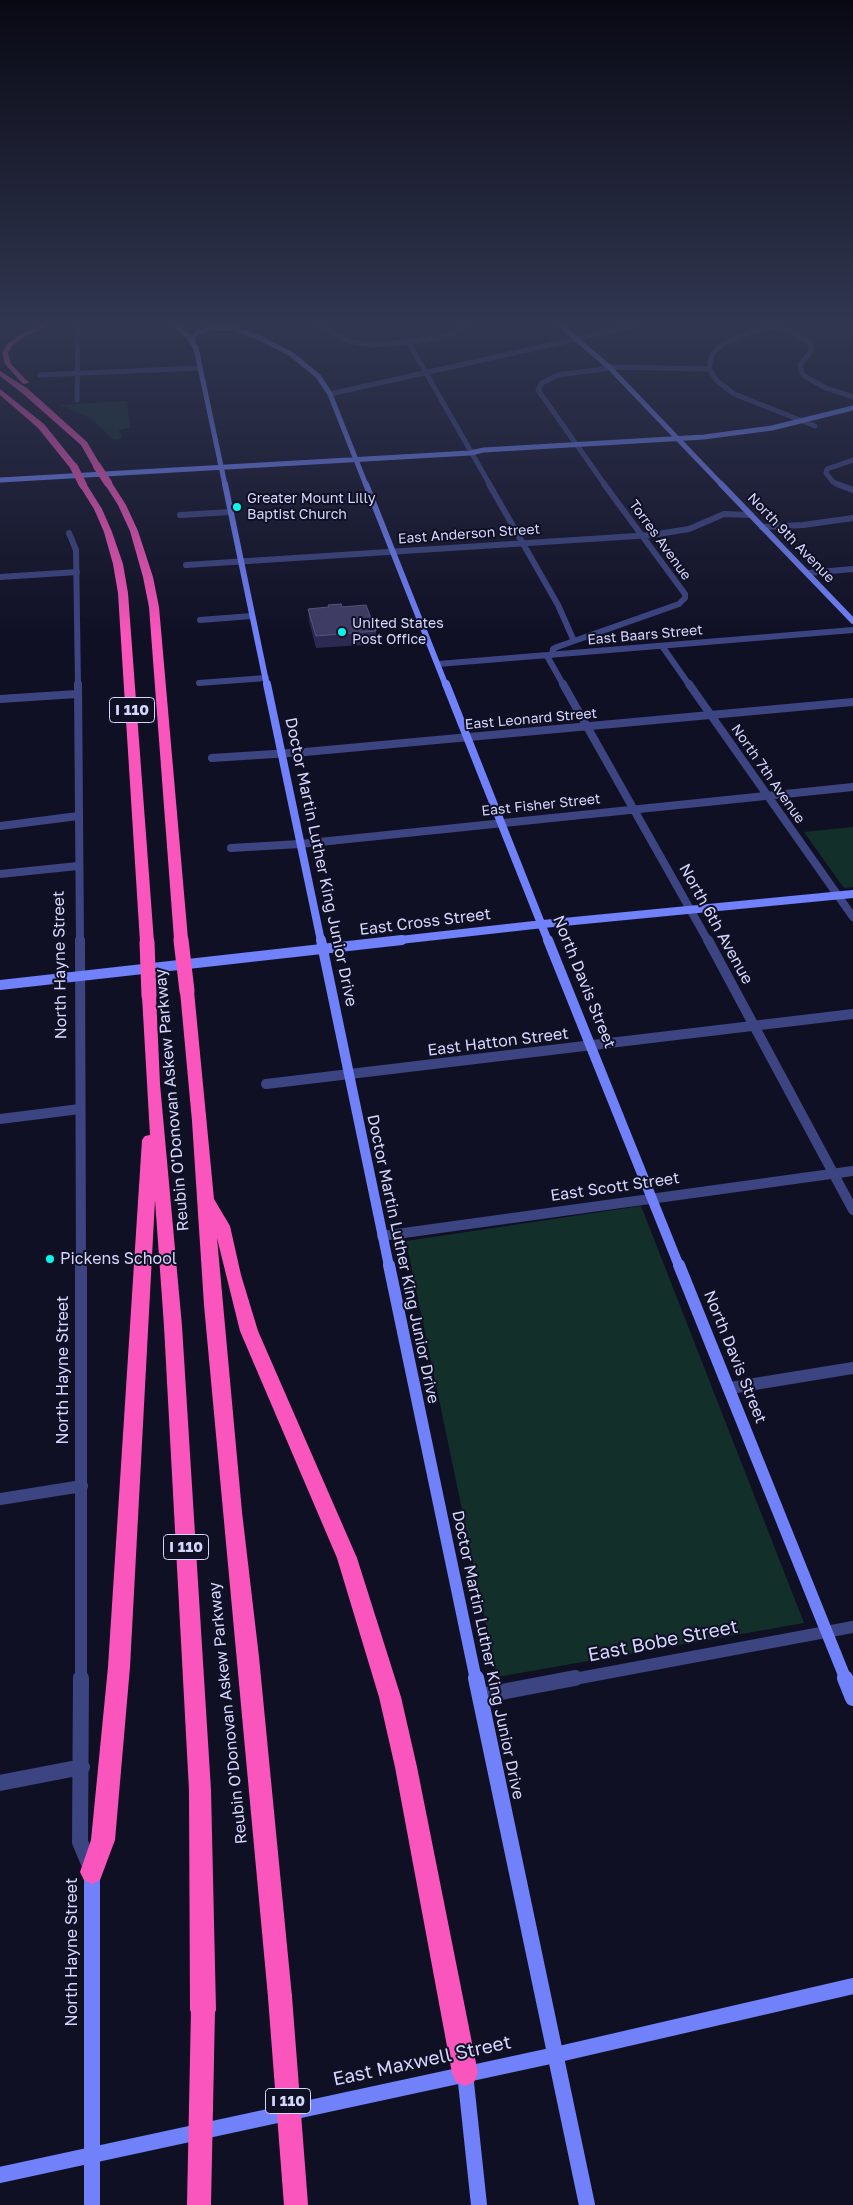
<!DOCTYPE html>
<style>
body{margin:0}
canvas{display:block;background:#101025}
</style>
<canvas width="853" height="2205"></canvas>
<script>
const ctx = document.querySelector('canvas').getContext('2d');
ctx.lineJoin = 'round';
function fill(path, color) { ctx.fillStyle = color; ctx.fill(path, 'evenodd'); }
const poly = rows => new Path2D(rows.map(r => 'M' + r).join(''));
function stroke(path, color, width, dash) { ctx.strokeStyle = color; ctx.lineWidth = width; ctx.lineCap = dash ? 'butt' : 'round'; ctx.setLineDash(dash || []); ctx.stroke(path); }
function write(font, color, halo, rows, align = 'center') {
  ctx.font = font + ' "Golos Text",sans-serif'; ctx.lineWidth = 4; ctx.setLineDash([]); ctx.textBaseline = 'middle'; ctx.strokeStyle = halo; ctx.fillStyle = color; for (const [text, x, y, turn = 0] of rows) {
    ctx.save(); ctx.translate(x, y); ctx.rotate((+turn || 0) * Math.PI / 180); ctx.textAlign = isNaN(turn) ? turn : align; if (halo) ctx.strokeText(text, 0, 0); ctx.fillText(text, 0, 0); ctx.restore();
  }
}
fill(poly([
 [127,401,130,428,119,430,122,438,114,440,92,419,60,405],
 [853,827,853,887,844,888,804,832],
 [641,1206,804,1623,497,1677,406,1241]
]), '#132f2a');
stroke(poly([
 [317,326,351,342,375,345,434,339,455,333,463,326],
 [774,326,796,334,811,343,812,350,800,365,802,373,806,377,826,388,853,397],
 [775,326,748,333,723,344,712,354,709,369,717,381,734,394,815,426],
 [409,343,490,485],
 [609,367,709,369],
 [40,375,200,368],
 [330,394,635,326],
 [77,400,78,326],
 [605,485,538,390,542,383,558,375,610,368],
 [840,485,833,482,826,473,827,469,853,460]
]), '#3c4482', 5);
stroke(poly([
 [489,484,558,605,574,641],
 [837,484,853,490],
 [180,515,231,512],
 [762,527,803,525,853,518],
 [69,533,76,550,78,686],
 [186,565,652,535,689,529,724,514,751,515],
 [808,573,853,569],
 [0,577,77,572],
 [200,620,252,616],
 [662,646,690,686],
 [552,655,553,649,557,647,679,604,685,598,685,594,604,484],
 [547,656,564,686],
 [438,664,853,630],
 [199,683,266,678]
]), '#3c4482', 6);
stroke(poly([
 [78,684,80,941],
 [563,684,708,941],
 [689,684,853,917],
 [0,699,77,694],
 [212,758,305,752,853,702],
 [0,826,78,816],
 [231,848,300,844,853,787],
 [0,874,78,866]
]), '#3c4482', 8);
stroke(poly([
 [80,940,81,1266],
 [708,940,853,1210],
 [266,1084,853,1014],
 [0,1119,80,1109],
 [382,1236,853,1171]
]), '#3c4482', 10);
stroke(poly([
 [730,1388,853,1368],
 [0,1499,82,1486],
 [81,1680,81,1265],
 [569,1680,853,1627]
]), '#3c4482', 12);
stroke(poly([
 [81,1678,80,1842,90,1866],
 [480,1696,575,1678],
 [0,1783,82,1767]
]), '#3c4482', 16);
stroke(poly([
 [176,326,187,335,196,348,225,485],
 [228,326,262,339,291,354,318,376,330,394,366,485],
 [561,326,609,367,722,485],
 [193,342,193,336,198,332,214,328,234,329],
 [0,480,470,453,484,450,704,437,772,428,853,408]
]), '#7081fa', 5);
stroke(poly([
 [225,484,267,686],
 [366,484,446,686],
 [721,484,853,621]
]), '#7081fa', 6);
stroke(poly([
 [267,684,321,941],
 [446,684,548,941],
 [391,941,543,924,853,894]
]), '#7081fa', 8);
stroke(poly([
 [321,940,389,1266],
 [548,940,679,1266],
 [0,985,402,940]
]), '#7081fa', 10);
stroke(poly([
 [389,1265,476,1680],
 [679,1265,846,1680]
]), '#7081fa', 12);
stroke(poly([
 [476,1678,587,2205],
 [845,1678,853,1698],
 [92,1872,92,2205],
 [465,2073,479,2205],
 [0,2175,555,2055,853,1986]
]), '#7081fa', 16);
fill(poly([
 [39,326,48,326,22,338,12,346,8,353,11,364,29,383,23,384,5,364,2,353,7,344,18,336,39,326],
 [0,371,28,389,87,442,101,466,100,468,94,468,81,445,22,393,0,376,0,371],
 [0,389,44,424,77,465,77,469,71,469,38,428,0,395,0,389],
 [105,481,112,483,126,505,138,531,153,577,159,607,188,939,181,943,174,939,149,607,143,577,130,531,118,505,104,483,105,481],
 [80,483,87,485,102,509,112,532,123,564,128,593,154,942,147,946,140,942,118,593,113,564,104,532,94,509,79,485,80,483],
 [187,987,194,991,214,1199,230,1226,241,1275,258,1331,357,1558,401,1697,417,1767,478,2073,474,2082,465,2086,456,2082,452,2073,395,1767,379,1697,337,1558,240,1331,217,1238,242,1512,259,1657,292,1997,289,2006,280,2009,271,2006,268,1997,204,1305,192,1121,180,991,187,987],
 [149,992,156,996,160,1084,182,1326,211,1790,216,2010,212,2019,203,2023,194,2019,190,2010,189,1790,164,1326,155,1200,130,1667,115,1840,100,1880,92,1884,84,1880,80,1872,91,1840,108,1667,142,1140,145,1136,150,1135,142,996,149,992]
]), '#f955bc');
stroke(poly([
 [97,466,108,483],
 [74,467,83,485]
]), '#f955bc', 8);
stroke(poly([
 [181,939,181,941]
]), '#f955bc', 12);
stroke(poly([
 [181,940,187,991],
 [147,942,149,996]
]), '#f955bc', 15);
stroke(poly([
 [280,1997,296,2205],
 [199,2205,203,2010]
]), '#f955bc', 24);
fill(poly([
 [328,605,342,607,376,631,376,644,316,648,309,621,308,609,328,607]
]), '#2c2952');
const building = poly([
 [341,604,342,607,366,605,376,631,316,636,308,609,329,607,328,605,341,604]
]);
fill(building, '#3e3c64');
stroke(building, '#56547c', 1);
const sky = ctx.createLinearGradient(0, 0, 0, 635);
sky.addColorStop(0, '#090914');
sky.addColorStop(0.51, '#313751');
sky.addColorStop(1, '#31375100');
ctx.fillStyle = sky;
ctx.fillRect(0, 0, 853, 635);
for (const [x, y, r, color] of [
 [237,507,5,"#09f6ea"],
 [342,632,5,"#09f6ea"],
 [50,1259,5,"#09f6ea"]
]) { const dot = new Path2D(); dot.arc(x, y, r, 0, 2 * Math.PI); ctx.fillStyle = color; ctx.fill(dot); stroke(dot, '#101025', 2); }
write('14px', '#d5d6fd', '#101025', [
 ["Greater Mount Lilly",247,499],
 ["Baptist Church",247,515],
 ["United States",352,624],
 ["Post Office",352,640]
], 'left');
write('14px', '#d5d6fd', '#101025', [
 ["East Anderson Street",469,534,-4],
 ["North 9th Avenue",791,538,46],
 ["Torres Avenue",660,540,54],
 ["East Baars Street",645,635,-5],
 ["East Leonard Street",531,719,-5],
 ["North 7th Avenue",768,774,55],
 ["East Fisher Street",541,805,-6]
]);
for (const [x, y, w] of [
 [132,710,45],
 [186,1547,45],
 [288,2101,45]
]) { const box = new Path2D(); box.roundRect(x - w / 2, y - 12.5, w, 25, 4); ctx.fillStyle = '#101025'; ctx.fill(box); stroke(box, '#d5d6fd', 1); }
write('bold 15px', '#d5d6fd', null, [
 ["I 110",132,710],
 ["I 110",186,1547],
 ["I 110",288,2101]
]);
write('16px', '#d5d6fd', '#101025', [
 ["Doctor Martin Luther King Junior Drive",321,862,78],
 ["East Cross Street",425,922,-7],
 ["North 6th Avenue",716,924,61],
 ["North Hayne Street",60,965,-91],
 ["North Davis Street",584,982,68],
 ["East Hatton Street",498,1042,-7],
 ["Reubin O'Donovan Askew Parkway",172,1100,-95],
 ["East Scott Street",615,1187,-8],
 ["Doctor Martin Luther King Junior Drive",403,1259,78],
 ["North Davis Street",735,1357,68],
 ["North Hayne Street",63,1370,-90],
 ["Doctor Martin Luther King Junior Drive",488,1655,78],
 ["Reubin O'Donovan Askew Parkway",228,1713,-96],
 ["North Hayne Street",72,1952,-90]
]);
write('16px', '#d5d6fd', '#101025', [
 ["Pickens School",60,1259]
], 'left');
write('19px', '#d5d6fd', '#101025', [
 ["East Bobe Street",663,1641,-11],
 ["East Maxwell Street",422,2061,-12]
]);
</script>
